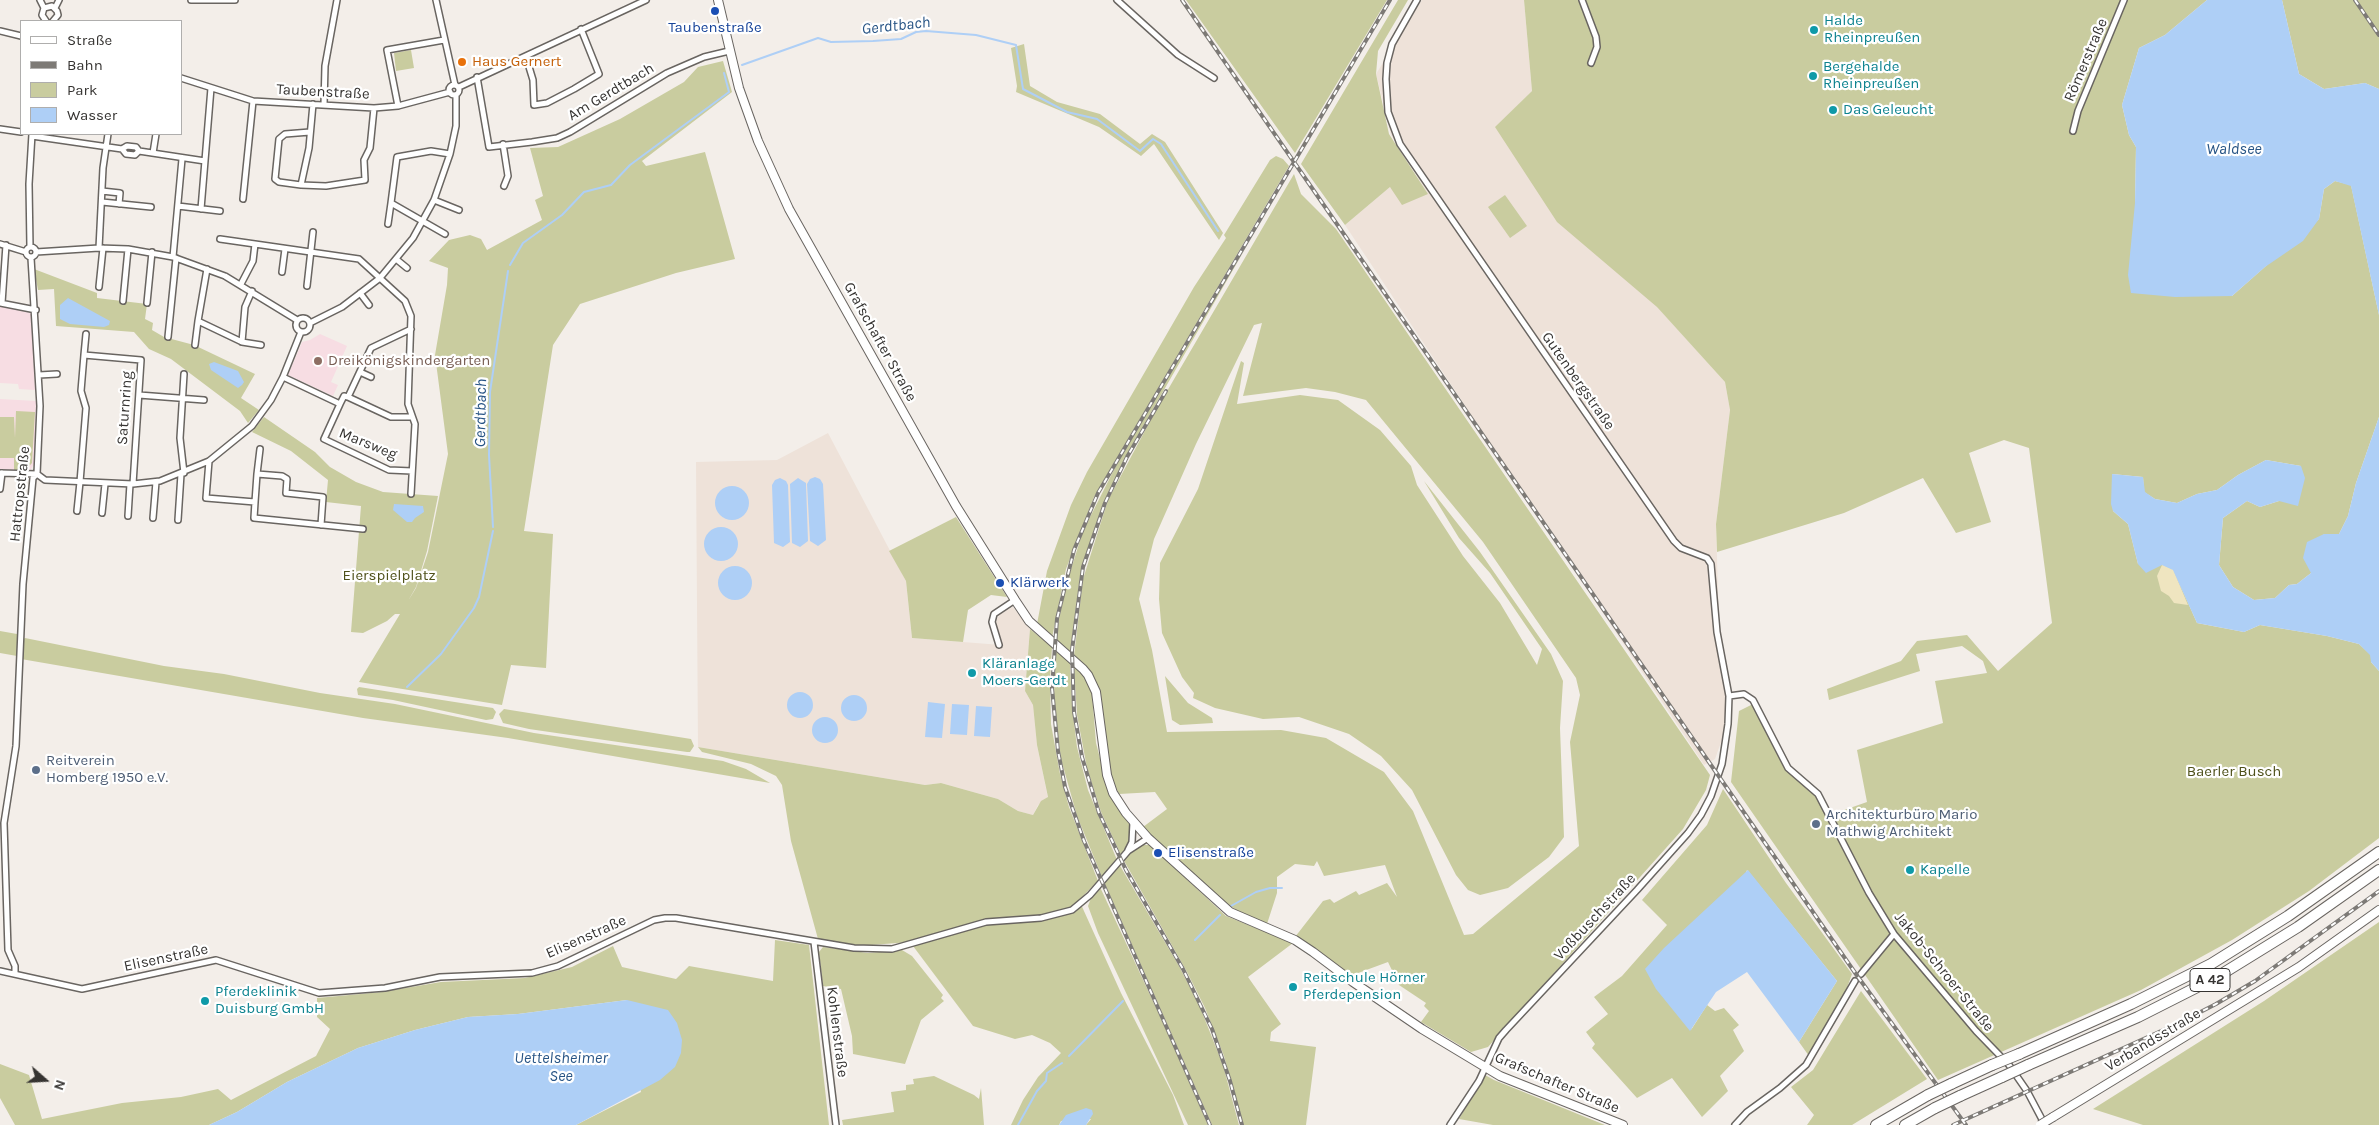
<!DOCTYPE html>
<meta charset="utf-8">
<style>
body{margin:0}
#map{position:relative;width:2379px;height:1125px;overflow:hidden;background:#f3eee9;font-family:Karla,sans-serif}
canvas{display:block}
.legend{position:absolute;left:20px;top:20px;width:162px;height:115px;box-sizing:border-box;background:#fff;border:1px solid #afaead;margin:0;padding:6px 9px;list-style:none;font-size:15px;color:#363432}
.legend li{display:flex;align-items:center;gap:10px;height:25px}
.legend b{width:25px;border:1px solid #afaead}
.north{position:absolute;left:20px;top:1055px;width:50px;height:50px;-webkit-text-stroke:4px #fff;paint-order:stroke;rotate:109deg;font-size:14px;font-weight:700;line-height:20px;text-align:center;color:#363432}
.north::after{content:'';display:block;margin:auto;width:18px;height:22px;background:#363432;clip-path:polygon(50% 0,100% 100%,50% 72%,0 100%)}
</style>
<div id="map">
<canvas width="2379" height="1125"></canvas>
<ul class="legend">
<li><b style="height:6px;background:#fff"></b>Straße</li>
<li><b style="height:6px;background:#7d7a76"></b>Bahn</li>
<li><b style="height:14px;background:#c9cc9f"></b>Park</li>
<li><b style="height:14px;background:#aecff6"></b>Wasser</li>
</ul>
<div class="north">N</div>
</div>
<script>
const ctx = document.querySelector('canvas').getContext('2d');
ctx.lineJoin = 'round';
function fill(path, color) { ctx.fillStyle = color; ctx.fill(path, 'evenodd'); }
const poly = rows => new Path2D(rows.map(r => 'M' + r).join(''));
function stroke(path, color, width, dash) { ctx.strokeStyle = color; ctx.lineWidth = width; ctx.lineCap = dash ? 'butt' : 'round'; ctx.setLineDash(dash || []); ctx.stroke(path); }
function write(font, color, halo, rows, align = 'center') {
  ctx.font = font + ' Karla,sans-serif'; ctx.lineWidth = 4.5; ctx.setLineDash([]); ctx.textBaseline = 'middle'; ctx.strokeStyle = halo; ctx.fillStyle = color; for (const [text, x, y, turn = 0] of rows) {
    ctx.save(); ctx.translate(x, y); ctx.rotate((+turn || 0) * Math.PI / 180); ctx.textAlign = isNaN(turn) ? turn : align; if (halo) ctx.strokeText(text, 0, 0); ctx.fillText(text, 0, 0); ctx.restore();
  }
}
fill(poly([
 [1422,0,1524,0,1532,91,1496,127,1725,382,1730,410,1716,524,1720,662,1725,689,1725,731,1715,759,1704,765,1345,225,1390,187,1428,194,1391,135,1376,74],
 [828,433,906,581,912,638,1001,645,996,625,997,619,1000,614,1013,607,1030,629,1025,691,1033,705,1037,745,1048,798,1038,805,1033,815,1018,811,998,799,941,783,925,785,698,747,696,462,777,460]
]), '#eee2d9');
fill(poly([
 [0,306,31,313,35,390,19,389,18,384,0,383],
 [320,334,347,346,331,382,338,385,333,396,288,375,302,342,310,340],
 [0,399,36,401,34,464,29,472,0,470]
]), '#f7dde3');
fill(poly([
 [1186,0,1387,0,1295,153],
 [1398,0,1408,0,1378,51,1376,74,1389,134,1428,194,1402,205,1390,187,1345,225,1301,164],
 [1524,0,2207,0,2165,35,2139,48,2122,105,2129,135,2136,147,2135,203,2232,296,2319,219,2324,189,2335,181,2351,185,2379,315,2379,417,2356,483,2348,516,2339,534,2324,534,2311,573,2297,584,2289,585,2275,598,2254,600,2233,587,2219,565,2223,518,2247,501,2260,507,2279,501,2301,466,2266,460,2238,475,2217,490,2197,494,2177,503,2155,499,2144,492,2143,477,2112,474,2113,511,2128,524,2138,564,2162,565,2173,569,2197,623,2244,632,2260,625,2327,636,2359,644,2371,655,2371,662,2379,671,2379,838,2309,891,2232,940,2141,990,1938,1080,1731,782,1739,711,1753,704,1787,769,1817,795,1830,815,1867,802,1857,750,1943,723,1935,681,1987,673,1983,661,1962,646,1916,654,1920,671,1829,700,1827,689,1901,661,1917,641,1967,635,1998,671,2052,623,2029,448,2004,440,1969,453,1991,522,1956,533,1923,478,1844,513,1717,552,1716,524,1730,410,1725,382,1657,307,1557,222,1495,127,1532,91],
 [2282,0,2379,0,2379,89,2365,83,2324,89,2299,74],
 [1024,44,1030,86,1057,102,1100,114,1140,144,1152,134,1165,142,1223,233,1219,240,1154,144,1141,156,1099,127,1016,92,1017,86,1011,48],
 [411,50,414,68,396,71,394,53],
 [723,61,732,92,642,161,646,166,705,152,735,259,676,273,580,304,553,345,524,531,553,534,546,668,511,665,502,705,359,682,400,614,395,614,387,621,363,633,351,632,361,506,326,502,328,480,291,451,252,432,264,417,315,452,330,467,356,482,383,492,438,496,427,551,416,587,408,601,416,588,428,552,448,454,435,355,447,285,448,268,429,261,449,240,470,235,481,239,487,250,542,220,535,200,543,196,530,148,558,147,620,119,684,82,698,67],
 [1276,156,1283,159,1289,166,1094,497,1066,569,1052,638,1037,624,1047,571,1071,505,1087,472,1194,287,1226,238,1224,235,1270,160],
 [1294,174,1301,194,1336,229,1710,775,1706,790,1683,829,1488,1047,1471,1052,1421,1022,1429,1011,1424,1006,1426,1003,1399,985,1388,962,1350,976,1295,937,1323,901,1330,899,1334,903,1356,891,1359,895,1387,883,1397,897,1385,865,1324,876,1317,861,1314,866,1295,864,1277,877,1277,893,1267,924,1245,916,1212,893,1143,827,1167,809,1155,792,1119,794,1112,780,1098,686,1089,671,1074,656,1083,579,1108,500,1156,410],
 [1262,323,1243,396,1306,388,1335,392,1366,400,1483,542,1576,678,1580,695,1570,742,1579,846,1473,934,1464,935,1413,811,1384,772,1326,738,1281,730,1167,732,1152,650,1139,599,1154,539,1196,444,1254,325],
 [1505,195,1527,226,1510,238,1488,207],
 [1249,242,1126,456,1103,504,1080,576,1070,653,1056,641,1057,629,1067,582,1083,531,1127,444],
 [34,269,97,293,97,298,147,304,145,319,153,323,152,330,164,337,194,345,255,374,241,398,259,410,248,423,240,411,171,359,149,349,134,332,56,326,54,289,38,290],
 [1241,361,1244,363,1237,404,1300,395,1338,400,1380,430,1411,466,1417,485,1463,556,1500,603,1537,665,1542,649,1490,573,1459,538,1424,481,1480,552,1551,654,1563,681,1560,728,1564,837,1549,857,1508,888,1480,895,1468,890,1456,875,1412,790,1381,756,1349,734,1299,717,1263,719,1215,708,1193,698,1194,693,1182,677,1162,633,1159,599,1160,563,1198,489],
 [16,411,35,412,32,463,25,471,14,470,14,458,0,458,0,417,14,417,15,438],
 [956,517,1007,597,991,595,968,610,963,642,912,638,906,581,889,551],
 [1030,629,1052,647,1050,679,1051,724,1060,774,1069,807,1098,881,1079,900,1121,993,1173,1095,1184,1125,1086,1125,1091,1119,1061,1121,1059,1125,1011,1125,1023,1100,1038,1077,1061,1053,1050,1043,1032,1035,1015,1039,973,1026,910,942,858,946,818,939,791,841,782,785,776,776,751,764,702,752,698,747,925,785,941,783,998,799,1018,811,1033,815,1041,801,1048,797,1037,745,1033,705,1025,691],
 [0,631,17,634,17,656,0,653],
 [25,638,164,666,224,674,320,693,395,704,534,733,723,761,746,769,770,783,508,738,363,718,21,659,22,641],
 [1055,650,1070,663,1072,706,1077,747,1088,790,1117,860,1102,877,1077,816,1061,759,1054,700],
 [1074,666,1086,678,1092,694,1096,743,1109,793,1130,825,1129,842,1121,855,1101,812,1087,768,1077,715],
 [1165,676,1188,703,1212,718,1213,723,1180,725,1172,720],
 [359,687,493,708,496,712,493,719,486,720,393,700,358,695,357,689],
 [504,709,691,739,694,746,690,752,687,752,529,729,503,723,499,714],
 [1723,789,1786,883,1852,974,1844,996,1809,1056,1799,1042,1837,981,1747,870,1691,1030,1707,1005,1715,1011,1724,1008,1739,1025,1733,1030,1744,1051,1720,1076,1728,1091,1702,1117,1672,1078,1637,1098,1592,1048,1595,1044,1586,1032,1608,1014,1594,997,1622,976,1667,925,1642,900,1707,825],
 [1142,845,1150,845,1226,916,1293,943,1248,977,1281,1024,1271,1032,1270,1041,1316,1047,1306,1125,1243,1125,1224,1056,1205,1008,1187,972,1123,859,1128,853],
 [1119,864,1179,966,1200,1007,1223,1065,1239,1125,1212,1125,1104,882],
 [1100,887,1171,1040,1208,1125,1188,1125,1098,933,1088,906,1091,898],
 [2379,922,2379,1125,2143,1125,2093,1109,2264,1001],
 [775,940,809,945,829,1125,576,1125,641,1092,627,1000,518,1014,468,1017,415,1030,358,1048,287,1082,237,1112,209,1125,15,1125,0,1098,0,1064,29,1075,42,1119,122,1103,181,1097,218,1089,231,1100,316,1056,330,1029,317,1017,317,998,382,992,441,982,525,978,572,967,613,946,622,967,676,979,689,966,773,981],
 [823,947,868,953,902,950,912,956,943,995,941,998,944,1001,921,1020,905,1064,853,1054,852,1036,841,989,823,986,819,952],
 [1861,991,1927,1079,1852,1125,1807,1125,1814,1115,1791,1087,1813,1070],
 [1485,1075,1494,1080,1605,1125,1493,1125,1459,1119],
 [934,1076,974,1095,979,1099,981,1088,984,1125,843,1125,842,1120,894,1112,891,1092,906,1090,906,1085,914,1084,913,1079]
]), '#c9cc9f');
fill(poly([
 [2162,565,2173,569,2188,605,2174,603,2169,596,2161,591,2157,576]
]), '#efe5c0');
fill(poly([
 [2207,0,2282,0,2299,74,2324,89,2365,83,2379,89,2379,315,2351,186,2335,181,2324,189,2319,219,2303,241,2265,267,2232,296,2175,297,2131,293,2128,275,2135,203,2136,147,2129,135,2122,105,2139,48,2165,35],
 [68,298,110,321,109,325,104,327,70,324,60,319,60,305],
 [214,362,238,371,244,382,242,385,238,388,211,370,209,364],
 [2379,417,2379,671,2371,662,2370,655,2359,644,2327,636,2260,625,2244,632,2197,623,2173,570,2162,565,2146,573,2138,564,2128,524,2113,511,2111,504,2112,474,2143,477,2145,492,2155,499,2177,503,2197,494,2217,490,2238,475,2266,460,2301,466,2305,478,2298,506,2279,501,2260,507,2247,501,2223,518,2219,565,2233,587,2254,600,2275,598,2289,585,2297,584,2311,573,2303,558,2307,542,2324,534,2339,534,2348,516,2356,483],
 [815,477,820,479,823,484,826,540,818,546,810,541,807,484,810,479],
 [780,478,786,481,788,485,790,542,783,547,774,543,772,485,775,480],
 [798,478,806,483,808,541,800,547,792,543,790,484],
 '715 503a17 17 0 1 1 34 0a17 17 0 1 1-34 0Z',
 [394,504,423,506,424,512,415,518,412,522,407,522,393,510],
 '704 544a17 17 0 1 1 34 0a17 17 0 1 1-34 0Z',
 '718 583a17 17 0 1 1 34 0a17 17 0 1 1-34 0Z',
 '787 705a13 13 0 1 1 26 0a13 13 0 1 1-26 0Z',
 '841 708a13 13 0 1 1 26 0a13 13 0 1 1-26 0Z',
 [928,702,945,704,942,738,925,737],
 [952,704,969,705,967,735,950,734],
 [976,706,992,707,990,737,974,736],
 '812 730a13 13 0 1 1 26 0a13 13 0 1 1-26 0Z',
 [1748,870,1837,981,1799,1042,1747,972,1716,992,1690,1031,1656,989,1645,969,1664,948],
 [627,1000,668,1010,677,1023,682,1040,681,1053,675,1067,660,1080,576,1125,209,1125,237,1112,287,1082,358,1048,415,1030,468,1017,518,1014],
 [1086,1108,1092,1110,1093,1114,1086,1125,1059,1125,1066,1115]
]), '#aecff6');
stroke(poly([
 [742,65,818,38,831,42,873,41,901,39,916,32,926,31,976,35,1016,45,1023,89,1067,112,1097,119,1140,151,1153,139,1161,144,1218,231],
 [510,265,523,243,562,215,584,192,611,185,630,165,729,92,724,73],
 [493,527,489,455,490,392,508,271],
 [407,687,441,654,474,608,479,597,493,531],
 [1231,906,1256,892,1270,888,1282,888],
 [1195,940,1220,915],
 [1069,1056,1123,1001],
 [1018,1125,1037,1091,1046,1081,1047,1073,1062,1063]
]), '#aecff6', 2);
const street = poly([
 [40,0,44,8],
 [191,0,235,0],
 [436,0,455,85],
 [1117,0,1178,55,1214,78],
 [1417,0,1392,44,1387,63,1386,79,1388,112,1400,144,1674,541,1681,548,1707,558,1711,564,1717,632,1729,696,1728,724,1722,764,1711,796,1701,815,1688,833,1637,890,1506,1030,1499,1038,1479,1081,1450,1125],
 [1582,0,1596,37,1597,47,1591,63],
 [44,8,52,6,57,11,58,15,53,21],
 [44,8,42,15,46,21],
 [55,8,59,0],
 [0,31,21,36],
 [526,57,533,80,534,105,547,103,574,89,599,74,581,29],
 [477,77,489,147,532,142,557,138,570,132,667,73,704,57,729,51],
 [181,78,253,101,374,108,398,106,450,92],
 '449 90a5 5 0 1 1 10 0a5 5 0 1 1-10 0Z',
 [459,87,646,0],
 [313,104,309,148,301,185,326,186,365,180,364,160,370,148,374,108],
 [324,105,325,66,337,0],
 [398,106,387,50,444,40],
 [0,129,21,132],
 [2073,131,2078,111,2124,0],
 [32,136,122,149,126,154,135,155,139,151,205,161],
 [503,144,508,176,504,186],
 [122,149,127,146,136,147,139,151],
 [153,153,156,134],
 [301,185,279,182,275,179,279,139,285,134,310,132],
 [102,191,120,193,119,204],
 [243,199,253,101],
 [434,200,459,210],
 [102,202,151,207],
 [178,206,220,211],
 [201,209,211,88],
 [388,224,391,203],
 [445,234,391,203,397,157,431,151,450,154],
 [220,239,255,244],
 [0,244,26,252],
 '26 252a5 5 0 1 1 10 0a5 5 0 1 1-10 0Z',
 [30,247,29,184,32,134],
 [99,248,103,168,108,134],
 [36,252,99,248,128,249,173,257,225,276,297,320],
 [173,257,182,159],
 [396,259,407,268],
 [207,269,198,321,242,342,245,307,252,291],
 [282,272,285,249],
 [241,284,253,261,255,244,359,259,405,301,411,316,408,404,415,424,411,494],
 [307,286,313,232],
 [99,287,103,248],
 [360,293,369,305],
 [123,301,128,249],
 [0,303,36,310],
 [2,303,6,245],
 [147,303,152,252],
 '296 325a7 7 0 1 1 14 0a7 7 0 1 1-14 0Z',
 [310,323,342,307,380,278,413,238,434,200,450,154,456,126,456,95],
 [168,337,176,258],
 [242,342,261,345],
 [195,345,198,321],
 [84,355,86,334],
 [360,372,371,377],
 [184,374,180,438,184,473],
 [39,375,57,374],
 [283,377,340,404,344,396,348,397],
 [139,395,204,400],
 [348,397,371,348,411,329],
 [348,397,391,417,412,417],
 [340,404,324,439,389,470,412,471],
 [209,461,206,498,255,502,254,518,363,529],
 [0,473,37,474],
 [37,474,45,480,133,484,160,481,209,461,252,426,271,400,283,377,301,332],
 [257,474,260,449],
 [80,482,86,408,81,391,84,355,141,360,133,484],
 [0,489,2,473],
 [255,502,257,474,282,476,287,479,286,493,323,497,321,525],
 [77,511,80,482],
 [102,513,105,484],
 [128,516,130,484],
 [153,518,156,482],
 [178,520,181,474],
 [999,645,992,622,994,614,1015,600],
 [1729,696,1744,694,1753,700,1788,768,1818,794,1869,893,1894,934,1976,1031,2009,1065,2027,1091,2045,1125],
 [1128,850,1132,842,1133,822],
 [814,942,836,1125],
 [0,971,82,989,216,960,319,993,385,988,440,977,532,973,558,966,654,920,665,918,676,918,854,948,892,949,986,922,1041,918,1072,910,1090,895,1128,851,1148,838],
 [15,973,15,966,8,950,4,823,16,746,23,584,33,478,37,474,40,406,31,258],
 [1861,974,1894,934],
 [1735,1125,1747,1112,1780,1088,1806,1065,1855,981]
]);
const secondary = poly([
 [718,0,739,88,758,141,789,209,956,506,1015,600,1029,621,1083,669,1088,675,1096,692,1107,775,1113,793,1126,813,1148,838,1230,912,1295,940,1313,952,1353,982,1422,1029,1500,1076,1623,1125],
 [2053,1117,2299,967,2379,910]
]);
const highway = poly([
 [2019,1054,2131,1004,2211,964,2288,916,2379,852],
 [2028,1065,2138,1017,2217,977,2298,927,2379,870],
 [1951,1084,1992,1065],
 [1960,1096,2002,1077],
 [1876,1125,1928,1095],
 [1905,1125,1935,1108]
]);
stroke(street, '#696561', 8);
stroke(secondary, '#696561', 10);
stroke(highway, '#696561', 12);
stroke(street, '#fff', 5);
stroke(secondary, '#fff', 8);
stroke(highway, '#fff', 10);
const rail = poly([
 [1182,0,1711,765,1858,977,1966,1125],
 [2355,0,2379,35],
 [1166,391,1127,457,1105,503,1083,567,1072,650,1074,712,1082,757,1099,813,1126,870,1183,969,1212,1029,1230,1081,1242,1125],
 [1210,1125,1084,841,1065,787,1058,751,1052,688,1057,619,1074,550,1098,493,1390,0],
 [1953,1125,2181,1022,2216,1004,2255,981,2379,891]
]);
stroke(rail, '#7d7a76', 4);
stroke(rail, '#fff', 2, [5.5]);
const secondaryBridge = poly([
 [2040,1125,2053,1117]
]);
const highwayBridge = poly([
 [1992,1065,2019,1054],
 [2002,1077,2028,1065],
 [1928,1095,1951,1084],
 [1935,1108,1960,1096]
]);
stroke(secondaryBridge, '#696561', 10, []);
stroke(highwayBridge, '#696561', 12, []);
stroke(secondaryBridge, '#fff', 8);
stroke(highwayBridge, '#fff', 10);
for (const [x, y, r, color] of [
 [715,11,5,"#1a4fb4"],
 [1814,30,5,"#0f9aa8"],
 [462,62,5,"#e8710a"],
 [1813,76,5,"#0f9aa8"],
 [1833,110,5,"#0f9aa8"],
 [318,361,5,"#8d6e63"],
 [1000,583,5,"#1a4fb4"],
 [972,673,5,"#0f9aa8"],
 [36,770,5,"#5c6f8a"],
 [1816,824,5,"#5c6f8a"],
 [1158,853,5,"#1a4fb4"],
 [1910,870,5,"#0f9aa8"],
 [1293,987,5,"#0f9aa8"],
 [205,1001,5,"#0f9aa8"]
]) { const dot = new Path2D(); dot.arc(x, y, r, 0, 2 * Math.PI); ctx.fillStyle = color; ctx.fill(dot); stroke(dot, '#fff', 2); }
for (const [x, y, w] of [
 [2210,980,40]
]) { const box = new Path2D(); box.roundRect(x - w / 2, y - 11.5, w, 23, 4); ctx.fillStyle = '#fff'; ctx.fill(box); stroke(box, '#363432', 1); }
write('bold 14px', '#363432', null, [
 ["A 42",2210,980]
]);
write('15px', '#0d838f', '#fff', [
 ["Halde",1824,21],
 ["Rheinpreußen",1824,38],
 ["Bergehalde",1823,67],
 ["Rheinpreußen",1823,84],
 ["Das Geleucht",1843,110],
 ["Kläranlage",982,664],
 ["Moers-Gerdt",982,681],
 ["Kapelle",1920,870],
 ["Reitschule Hörner",1303,978],
 ["Pferdepension",1303,995],
 ["Pferdeklinik",215,992],
 ["Duisburg GmbH",215,1009]
], 'left');
write('15px', '#164399', '#fff', [
 ["Taubenstraße",715,28,"center"],
 ["Klärwerk",1010,583],
 ["Elisenstraße",1168,853]
], 'left');
write('15px', '#363432', '#fff', [
 ["Römerstraße",2086,60,-67],
 ["Taubenstraße",323,92,3],
 ["Am Gerdtbach",611,92,-31],
 ["Grafschafter Straße",880,342,61],
 ["Gutenbergstraße",1578,381,55],
 ["Saturnring",125,408,-86],
 ["Marsweg",368,444,22],
 ["Hattropstraße",20,494,-84],
 ["Voßbuschstraße",1595,917,-47],
 ["Elisenstraße",586,937,-24],
 ["Elisenstraße",166,958,-12],
 ["Jakob-Schroer-Straße",1944,972,51],
 ["Kohlenstraße",837,1032,83],
 ["Verbandsstraße",2153,1040,-31],
 ["Grafschafter Straße",1557,1083,23]
]);
write('15px', '#c56008', '#fff', [
 ["Haus Gernert",472,62]
], 'left');
write('15px', '#785e54', '#fff', [
 ["Dreikönigskindergarten",328,361]
], 'left');
write('15px', '#4f511a', '#fff', [
 ["Eierspielplatz",389,576],
 ["Baerler Busch",2234,772]
]);
write('15px', '#4e5e75', '#fff', [
 ["Reitverein",46,761],
 ["Homberg 1950 e.V.",46,778],
 ["Architekturbüro Mario",1826,815],
 ["Mathwig Architekt",1826,832]
], 'left');
write('italic 16px', '#275485', '#fff', [
 ["Gerdtbach",896,26,-6],
 ["Waldsee",2234,149],
 ["Gerdtbach",481,413,-89],
 ["Uettelsheimer",561,1058],
 ["See",561,1076]
]);
</script>
